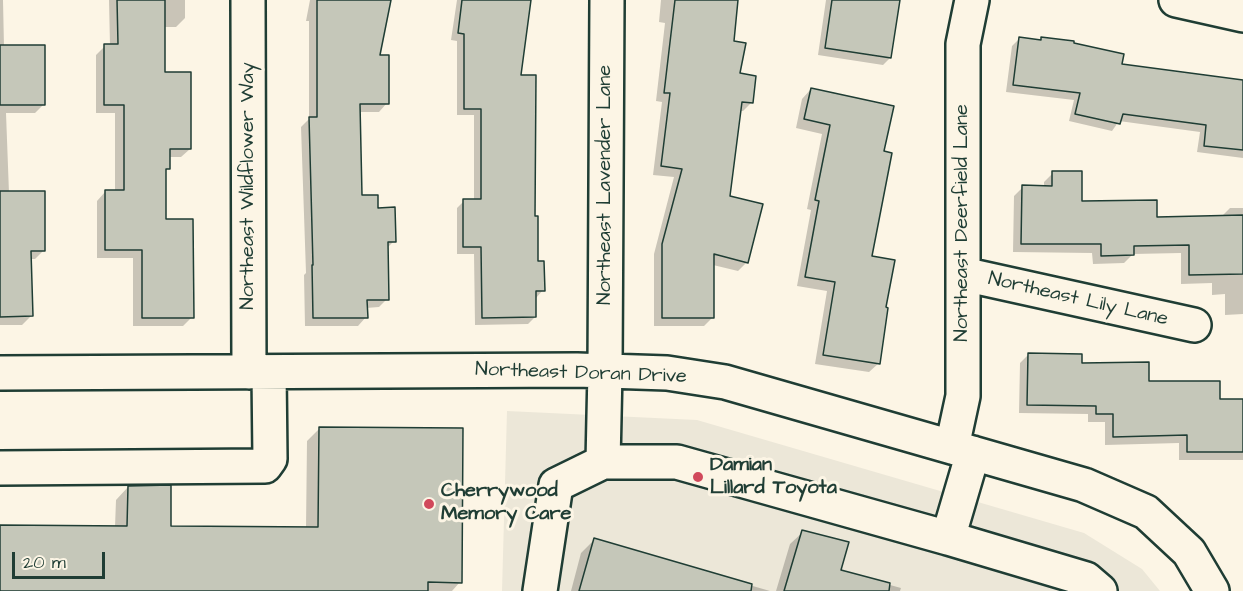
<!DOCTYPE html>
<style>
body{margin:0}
#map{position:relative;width:1243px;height:591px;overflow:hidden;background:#fcf5e5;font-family:"Architects Daughter",sans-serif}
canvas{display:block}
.scale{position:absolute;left:12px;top:552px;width:93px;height:27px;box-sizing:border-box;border:3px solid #1f3d34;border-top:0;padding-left:8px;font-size:18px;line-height:21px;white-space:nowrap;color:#1f3d34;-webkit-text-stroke:4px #fcf5e5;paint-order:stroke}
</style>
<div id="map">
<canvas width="1243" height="591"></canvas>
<div class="scale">20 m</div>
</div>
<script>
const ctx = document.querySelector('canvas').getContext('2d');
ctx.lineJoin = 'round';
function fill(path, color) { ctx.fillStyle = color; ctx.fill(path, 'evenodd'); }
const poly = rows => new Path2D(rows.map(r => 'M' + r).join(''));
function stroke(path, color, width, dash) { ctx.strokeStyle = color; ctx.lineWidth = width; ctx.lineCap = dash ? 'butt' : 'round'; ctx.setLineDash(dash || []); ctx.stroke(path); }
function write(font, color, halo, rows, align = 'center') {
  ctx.font = font + ' "Architects Daughter",sans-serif'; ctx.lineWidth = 6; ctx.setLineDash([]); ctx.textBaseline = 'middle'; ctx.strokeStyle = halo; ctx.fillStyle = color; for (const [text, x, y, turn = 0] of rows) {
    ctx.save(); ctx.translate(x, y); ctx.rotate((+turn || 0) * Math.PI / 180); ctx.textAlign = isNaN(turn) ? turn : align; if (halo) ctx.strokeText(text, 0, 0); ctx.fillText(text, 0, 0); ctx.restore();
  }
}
fill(poly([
 [507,411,697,420,1084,533,1142,569,1160,591,502,591]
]), '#ece7d8');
fill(poly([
 [0,0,3,0,4,47,44,104,35,113,6,113,9,193,44,250,35,259,30,259,31,316,22,325,0,325],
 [109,0,185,0,185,18,176,27,164,27,164,74,190,149,181,157,168,157,168,168,165,172,165,220,192,317,183,326,133,326,133,258,97,258,97,201,105,192,115,192,115,113,96,113,96,55,105,46,110,46],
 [310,0,390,0,378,56,387,103,379,112,359,112,361,197,377,209,394,241,387,248,387,299,379,307,366,308,366,317,358,326,305,326,304,275,306,273,301,127,309,119,309,21,306,21],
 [457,0,529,0,519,77,534,217,537,262,543,290,536,298,535,317,528,324,475,325,474,254,457,254,457,208,464,201,474,201,474,115,457,115,457,41,451,40],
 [661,0,736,0,732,43,738,74,752,102,743,111,739,111,728,197,747,262,738,271,713,265,713,317,704,326,654,326,654,254,674,177,653,175,662,102,656,101,665,23,659,22],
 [826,0,898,0,890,58,883,65,818,55],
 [1019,39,1040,41,1042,39,1073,44,1120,65,1243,82,1243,158,1197,152,1200,132,1119,121,1112,131,1069,121,1074,100,1006,92,1012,46],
 [811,89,882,152,871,257,884,308,879,363,869,372,815,364,827,291,797,286,811,210,807,209,822,134,796,128,802,99],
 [1053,173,1080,202,1156,219,1221,217,1230,208,1243,208,1243,314,1225,315,1225,294,1212,295,1212,283,1181,284,1181,253,1133,254,1124,263,1093,264,1092,253,1013,252,1014,196,1023,187,1044,187,1044,182],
 [1029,354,1080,365,1219,400,1243,400,1243,460,1179,460,1179,443,1105,445,1105,422,1088,422,1088,414,1019,413,1020,363],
 [319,429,460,582,452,591,0,591,0,527,115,527,116,500,128,487,169,528,306,528,307,441],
 [803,532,839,571,901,588,900,591,776,591,790,544],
 [594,540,770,591,571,591,581,553]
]), '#0003');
const building = poly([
 [117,0,165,0,165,72,191,72,191,149,170,149,170,169,166,169,166,219,193,219,194,318,142,318,142,250,105,250,105,190,124,190,124,105,104,105,104,44,118,44,117,0],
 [317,0,391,0,380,55,389,55,389,104,360,104,362,195,378,195,378,208,395,207,396,242,388,242,389,300,367,300,368,318,313,318,312,265,313,265,309,117,317,117,317,0],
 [462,0,531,0,521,75,536,75,535,216,538,216,538,261,544,261,545,291,536,291,536,317,482,318,481,247,463,247,463,199,481,199,481,109,464,109,464,34,458,33,462,0],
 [675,0,738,0,734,41,746,43,740,73,756,76,753,103,742,102,730,196,763,204,748,263,714,254,714,318,662,318,662,244,682,169,661,166,670,93,664,93,675,0],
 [832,0,900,0,891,58,825,48,832,0],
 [1019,37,1041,40,1041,37,1074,41,1074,43,1124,54,1122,64,1243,80,1243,150,1204,146,1206,125,1123,114,1120,124,1075,114,1080,93,1013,85,1019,37],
 [0,45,45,45,45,105,0,105,0,45],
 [811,88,894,106,884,151,892,153,872,256,895,260,886,307,888,308,880,364,823,355,835,282,805,277,819,201,815,200,830,125,804,119,811,88],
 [1052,171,1082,171,1082,201,1157,200,1157,217,1243,215,1243,274,1189,275,1189,245,1134,246,1134,255,1101,256,1101,244,1021,244,1022,185,1052,186,1052,171],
 [0,191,45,191,45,251,31,251,33,316,0,317,0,191],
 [1028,353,1082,354,1082,363,1149,362,1149,381,1220,381,1220,399,1243,399,1243,452,1187,452,1187,435,1113,437,1113,414,1096,414,1096,406,1027,405,1028,353],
 [319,427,463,428,462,583,428,582,428,591,0,591,0,525,127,526,128,486,171,485,171,526,318,527,319,427],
 [802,530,849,542,841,570,890,583,889,591,784,591,802,530],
 [594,538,752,584,751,591,579,591,594,538]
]);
fill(building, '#c5c7b9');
stroke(building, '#1f3d34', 1.5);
const minor = poly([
 [248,0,249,372],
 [1176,0,1243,15],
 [963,274,1194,325],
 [0,373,577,370,667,373,725,382,1084,485,1146,512,1189,552,1212,591],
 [952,447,963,396,963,44,972,0],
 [973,453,948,538,1086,579,1100,591],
 [603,462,677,462,948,538],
 [0,468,265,466,270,459,269,372],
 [540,591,556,485,603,462,605,371,607,0]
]);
stroke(minor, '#1f3d34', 38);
stroke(minor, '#fcf5e5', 33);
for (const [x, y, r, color] of [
 [698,477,6,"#d1495b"],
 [429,504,6,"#d1495b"]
]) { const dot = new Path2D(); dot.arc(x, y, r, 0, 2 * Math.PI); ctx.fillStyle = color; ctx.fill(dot); stroke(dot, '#fcf5e5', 2); }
write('20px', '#1f3d34', '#fcf5e5', [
 ["Northeast Lavender Lane",606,185,-90],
 ["Northeast Wildflower Way",249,186,-90],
 ["Northeast Deerfield Lane",963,223,-90],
 ["Northeast Lily Lane",1078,300,13],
 ["Northeast Doran Drive",581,374,2]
]);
write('bold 20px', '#1f3d34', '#fcf5e5', [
 ["Damian",710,466],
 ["Lillard Toyota",710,489],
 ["Cherrywood",441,492],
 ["Memory Care",441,515]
], 'left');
</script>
